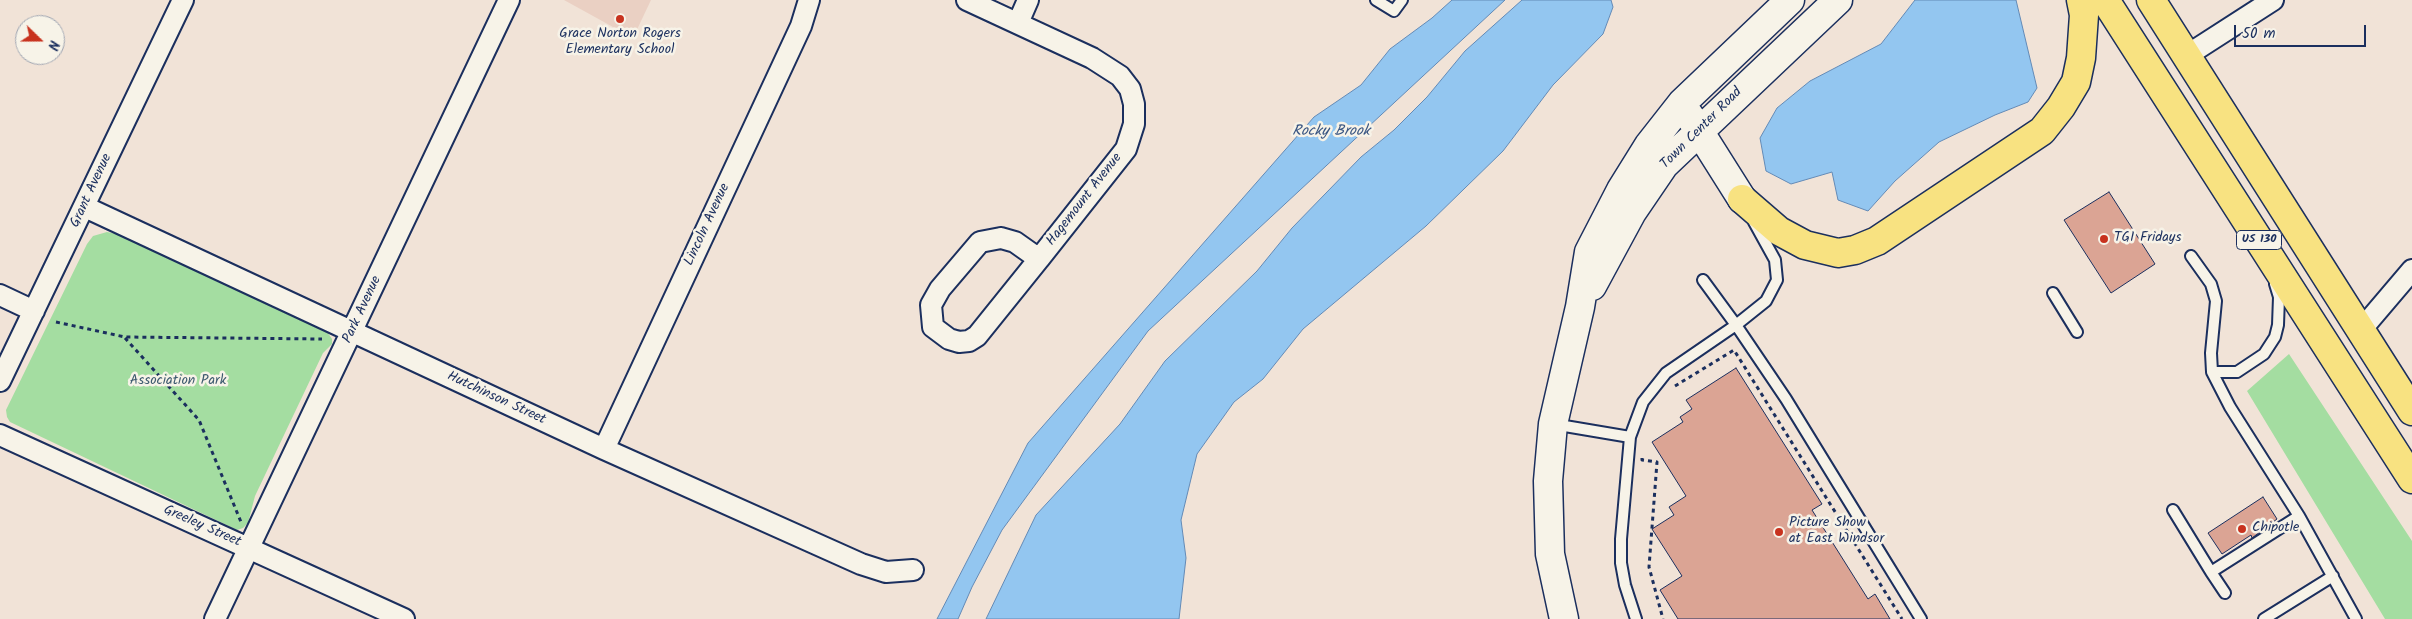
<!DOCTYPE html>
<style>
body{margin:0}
#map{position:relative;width:2412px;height:619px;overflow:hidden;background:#f1e3d7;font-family:Kalam,sans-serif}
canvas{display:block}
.north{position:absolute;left:15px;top:15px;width:50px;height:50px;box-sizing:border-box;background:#f7f3e8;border:1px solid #9fa5b1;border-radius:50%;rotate:112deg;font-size:14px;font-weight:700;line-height:20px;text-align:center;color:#1b2f5e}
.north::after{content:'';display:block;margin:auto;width:18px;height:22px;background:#c8321e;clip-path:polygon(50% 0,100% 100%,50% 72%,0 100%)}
.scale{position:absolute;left:2234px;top:25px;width:132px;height:22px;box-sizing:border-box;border:2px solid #1b2f5e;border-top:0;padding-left:6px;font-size:15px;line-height:18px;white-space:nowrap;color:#1b2f5e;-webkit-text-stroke:4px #f7f3e8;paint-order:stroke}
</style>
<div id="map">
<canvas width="2412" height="619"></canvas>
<div class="north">N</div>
<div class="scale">50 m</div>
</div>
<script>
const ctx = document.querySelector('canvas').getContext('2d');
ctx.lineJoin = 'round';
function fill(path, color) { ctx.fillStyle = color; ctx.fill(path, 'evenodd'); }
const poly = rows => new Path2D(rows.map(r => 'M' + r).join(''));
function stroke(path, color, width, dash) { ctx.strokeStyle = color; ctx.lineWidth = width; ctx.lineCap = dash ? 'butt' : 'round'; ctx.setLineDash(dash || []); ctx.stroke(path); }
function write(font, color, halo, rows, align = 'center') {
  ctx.font = font + ' Kalam,sans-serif'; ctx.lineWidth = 5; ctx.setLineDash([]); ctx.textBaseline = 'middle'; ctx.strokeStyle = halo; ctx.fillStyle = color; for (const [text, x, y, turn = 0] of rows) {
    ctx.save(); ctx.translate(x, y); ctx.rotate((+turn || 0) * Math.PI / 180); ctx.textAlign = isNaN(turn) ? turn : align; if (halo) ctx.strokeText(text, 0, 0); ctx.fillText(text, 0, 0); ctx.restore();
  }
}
fill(poly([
 [564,0,651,0,633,38]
]), '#ead0c3');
fill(poly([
 [107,232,117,234,328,333,332,339,332,344,323,353,255,496,248,523,243,528,237,530,10,422,7,417,6,410,87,244,93,236],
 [2289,354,2412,541,2412,619,2385,619,2247,391]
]), '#a4dda1');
const water = poly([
 [1452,0,1505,0,1148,331,1002,530,972,587,958,619,937,619,1028,443,1314,117,1361,85,1390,49,1432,18,1452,0],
 [1522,0,1611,0,1613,7,1603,34,1553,85,1503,151,1426,226,1303,329,1263,379,1234,402,1197,454,1181,520,1186,558,1179,619,986,619,1036,515,1120,424,1165,361,1257,271,1292,228,1361,157,1394,130,1427,97,1465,51,1522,0],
 [1915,0,2016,0,2037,88,2028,102,1995,115,1939,142,1895,181,1868,211,1838,200,1832,172,1791,184,1766,171,1760,138,1777,108,1810,81,1881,44,1915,0]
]);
fill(water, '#93c6f0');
stroke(water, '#638ab6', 1);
const building = poly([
 [2109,192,2155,264,2111,293,2064,220,2109,192],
 [1736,368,1822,504,1812,510,1868,599,1875,594,1890,619,1678,619,1660,590,1682,576,1652,529,1674,515,1669,507,1686,496,1652,442,1683,422,1680,417,1692,409,1686,400,1736,368],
 [2263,497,2277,519,2252,538,2251,535,2222,554,2208,533,2263,497]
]);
fill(building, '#dba494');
stroke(building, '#1b2f5e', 1);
const lane = poly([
 [1376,0,1394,11,1402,0],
 [2191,256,2211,284,2216,301,2211,353,2212,372,2230,407,2299,516,2356,619],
 [1703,280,1736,325,1786,399,1921,619],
 [2053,293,2077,332],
 [2212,372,2237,372,2264,354,2275,337,2278,325,2279,297,2275,284],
 [1553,424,1630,437,1643,402,1666,373,1736,325,1766,301,1777,280,1775,260,1754,222],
 [1630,437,1621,539,1621,563,1625,585,1636,619],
 [2173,510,2211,572,2299,516],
 [2211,572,2225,593],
 [2264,619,2333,576]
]);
const street = poly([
 [967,0,1092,58,1120,76,1130,89,1134,104,1134,124,1126,149,1039,259],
 [1018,23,1028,0],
 [2186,56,2273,0],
 [85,207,604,449,861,564,886,572,913,570],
 [1001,238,1015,242,1039,259,977,336,969,341,959,342,949,339,933,327,931,305,940,289,980,242,1001,238],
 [0,295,34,311],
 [2361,330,2412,270],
 [0,381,183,0],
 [0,435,404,619],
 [604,449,801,26,809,0],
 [215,619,509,0]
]);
const secondary = poly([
 [1689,115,1742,199],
 [1592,286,1632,212,1664,165,1838,0],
 [1564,619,1550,554,1548,481,1553,424,1580,307,1589,252,1621,190,1649,145,1682,103,1790,0]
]);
const highway = poly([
 [2105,0,2412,479],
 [2151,0,2412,411],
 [1742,199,1779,231,1805,245,1838,253,1855,250,1877,241,2042,131,2061,107,2076,82,2081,58,2084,15,2081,0]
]);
stroke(lane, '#1b2f5e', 14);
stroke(street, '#1b2f5e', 24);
stroke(secondary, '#1b2f5e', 31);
stroke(highway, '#1b2f5e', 31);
stroke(poly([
 [56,322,125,337,322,339],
 [125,338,199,420,241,522],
 [1675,386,1734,350,1902,619],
 [1642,458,1642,460,1657,462,1649,567,1663,619]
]), '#1b2f5e', 3, [4, 4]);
stroke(lane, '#f7f3e8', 10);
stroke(street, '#f7f3e8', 20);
stroke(secondary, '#f7f3e8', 28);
stroke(highway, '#f8e281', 28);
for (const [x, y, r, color] of [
 [620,19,5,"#c8321e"],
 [2104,239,5,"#c8321e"],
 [2242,529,5,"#c8321e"],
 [1779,532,5,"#c8321e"]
]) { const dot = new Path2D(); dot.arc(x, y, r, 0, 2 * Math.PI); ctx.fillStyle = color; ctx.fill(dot); stroke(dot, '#f7f3e8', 2); }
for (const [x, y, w] of [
 [2259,240,45]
]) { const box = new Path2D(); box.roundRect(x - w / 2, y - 9.5, w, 19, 4); ctx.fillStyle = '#f7f3e8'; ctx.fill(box); stroke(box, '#1b2f5e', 1); }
write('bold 12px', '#1b2f5e', null, [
 ["US 130",2259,240]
]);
write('14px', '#1b2f5e', '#f7f3e8', [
 ["Grace Norton Rogers",620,35,"center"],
 ["Elementary School",620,51,"center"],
 ["TGI Fridays",2114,239],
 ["Picture Show",1789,524],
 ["at East Windsor",1789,540],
 ["Chipotle",2252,529]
], 'left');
write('14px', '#1b2f5e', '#f7f3e8', [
 ["Town Center Road",1702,129,-45],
 ["Grant Avenue",92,191,-65],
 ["Hagemount Avenue",1085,200,-52],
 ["Lincoln Avenue",708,225,-65],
 ["Park Avenue",363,310,-65],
 ["Hutchinson Street",496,399,25],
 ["Greeley Street",202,527,24]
]);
write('14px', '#3d5a6f', '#f7f3e8', [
 ["Association Park",178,382]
]);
write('italic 15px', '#395582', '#f7f3e8', [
 ["Rocky Brook",1331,132]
]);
</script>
